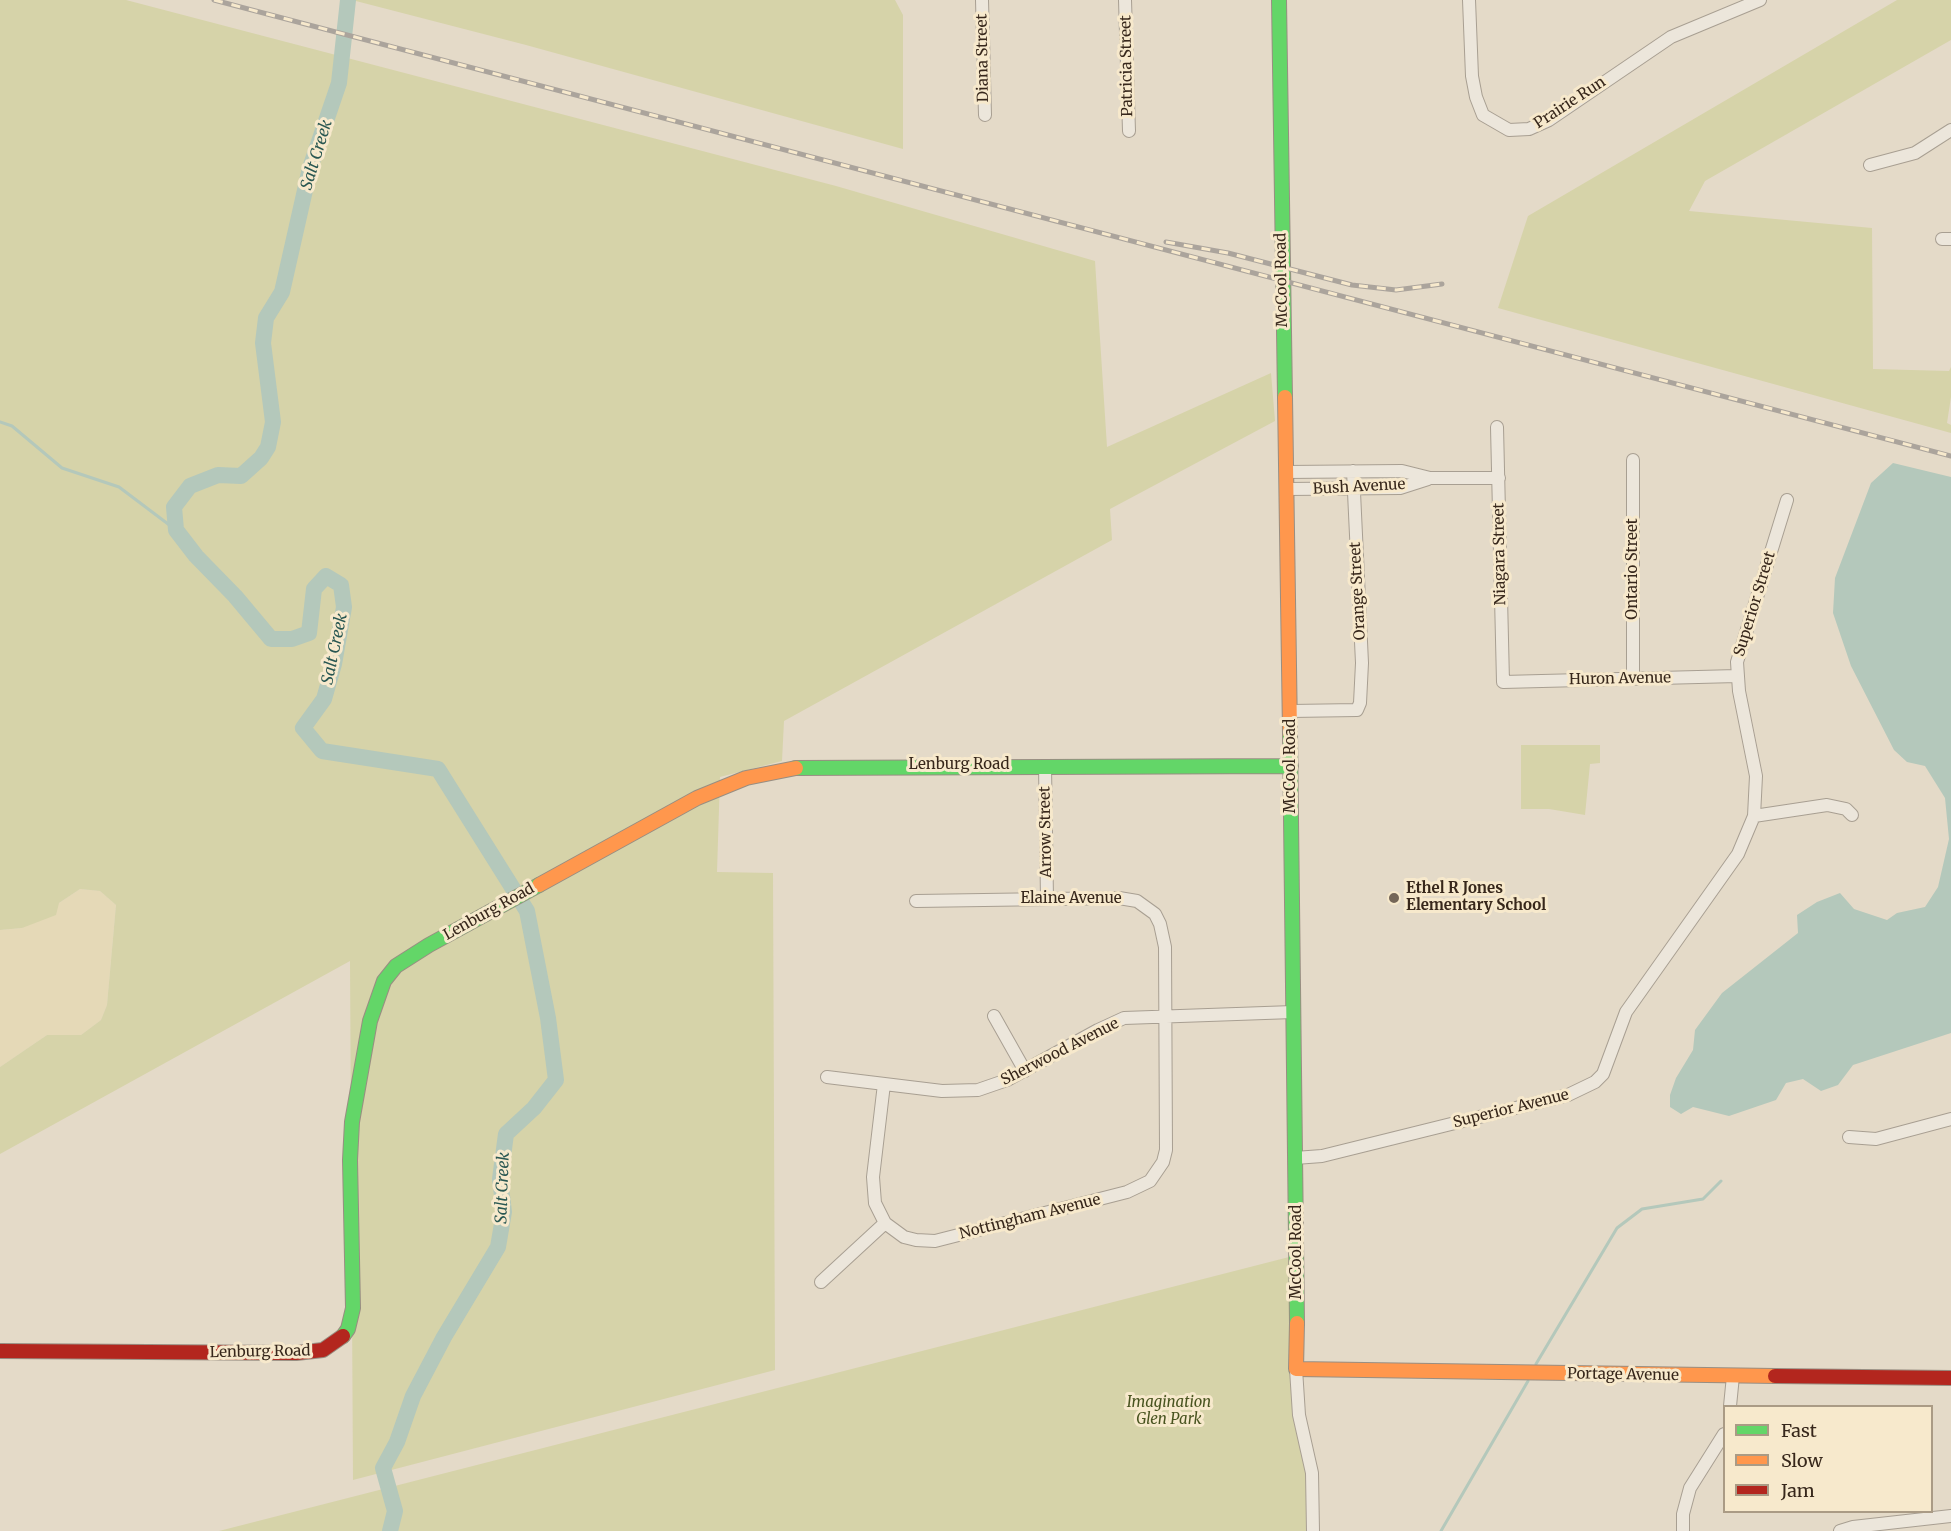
<!DOCTYPE html>
<style>
body{margin:0}
#map{position:relative;width:1951px;height:1531px;overflow:hidden;background:#e4dac8;font-family:Merriweather,serif}
canvas{display:block}
.legend{position:absolute;left:1723px;top:1405px;width:210px;height:108px;box-sizing:border-box;background:#f7e9cc;border:2px solid #aa9b85;margin:0;padding:8px 10px;list-style:none;font-size:18px;color:#37271b}
.legend li{display:flex;align-items:center;gap:12px;height:30px}
.legend b{width:30px;border:2px solid #aa9b85}
</style>
<div id="map">
<canvas width="1951" height="1531"></canvas>
<ul class="legend">
<li><b style="height:8px;background:#63d668"></b>Fast</li>
<li><b style="height:8px;background:#ff974d"></b>Slow</li>
<li><b style="height:8px;background:#b3261e"></b>Jam</li>
</ul>
</div>
<script>
const ctx = document.querySelector('canvas').getContext('2d');
ctx.lineJoin = 'round';
function fill(path, color) { ctx.fillStyle = color; ctx.fill(path, 'evenodd'); }
const poly = rows => new Path2D(rows.map(r => 'M' + r).join(''));
function stroke(path, color, width, dash) { ctx.strokeStyle = color; ctx.lineWidth = width; ctx.lineCap = dash ? 'butt' : 'round'; ctx.setLineDash(dash || []); ctx.stroke(path); }
function write(font, color, halo, rows, align = 'center') {
  ctx.font = font + ' Merriweather,serif'; ctx.lineWidth = 6; ctx.setLineDash([]); ctx.textBaseline = 'middle'; ctx.strokeStyle = halo; ctx.fillStyle = color; for (const [text, x, y, turn = 0] of rows) {
    ctx.save(); ctx.translate(x, y); ctx.rotate((+turn || 0) * Math.PI / 180); ctx.textAlign = isNaN(turn) ? turn : align; if (halo) ctx.strokeText(text, 0, 0); ctx.fillText(text, 0, 0); ctx.restore();
  }
}
fill(poly([
 [80,889,100,891,116,905,107,1005,101,1020,81,1035,47,1035,0,1067,0,930,22,928]
]), '#e5d9b7');
fill(poly([
 [0,0,126,0,836,186,1095,261,1107,447,1271,373,1275,421,1110,509,1112,540,784,721,782,761,720,777,717,872,773,873,775,1370,353,1480,350,961,0,1154,0,1067,47,1035,81,1035,101,1020,107,1005,116,905,100,891,80,889,59,903,56,915,22,928,0,930],
 [352,0,895,0,903,15,903,149,526,45],
 [1897,0,1951,0,1951,40,1705,181,1689,211,1872,228,1873,369,1949,371,1951,367,1951,397,1947,423,1951,425,1951,433,1498,308,1528,216],
 [1521,745,1600,745,1600,763,1590,764,1585,815,1549,809,1521,809],
 [1293,1256,1307,1471,1307,1531,219,1531]
]), '#d6d3a9');
fill(poly([
 [1893,463,1951,477,1951,1033,1853,1065,1838,1085,1821,1091,1803,1079,1786,1083,1776,1100,1729,1116,1693,1107,1681,1114,1670,1107,1670,1095,1676,1078,1693,1050,1695,1030,1722,993,1798,933,1797,915,1817,902,1840,893,1854,909,1887,920,1897,913,1925,907,1938,887,1949,839,1945,798,1925,766,1907,762,1894,750,1851,666,1833,613,1835,578,1871,483]
]), '#b4c8bb');
stroke(poly([
 [0,422,12,426,62,468,119,487,176,530],
 [1536,1364,1617,1228,1642,1209,1703,1199,1721,1181],
 [1441,1531,1528,1381]
]), '#b4c8bb', 3);
stroke(poly([
 [348,0,339,83,310,168,282,292,266,318,263,343,273,422,268,447,261,458,241,476,218,475,190,486,174,507,176,530,196,556,235,596,271,639,292,639,309,633,314,589,326,576,341,585,344,607,334,664,324,699,303,728,322,751,438,769,527,911,548,1018,556,1080,534,1108,506,1134,500,1179,504,1212,498,1247,444,1337,413,1396,397,1442,383,1468,395,1511,390,1531]
]), '#b4c8bb', 16);
const street = poly([
 [982,0,985,115],
 [1125,0,1129,131],
 [1469,0,1472,76,1476,97,1483,115,1509,130,1529,129,1549,120,1671,37,1760,0],
 [1870,165,1915,153,1951,130],
 [1942,239,1951,239],
 [1497,427,1503,682,1737,676],
 [1286,472,1402,471,1430,478,1499,478],
 [1287,489,1400,488,1428,479],
 [1633,679,1633,460],
 [1291,711,1357,710,1360,703,1362,663,1353,471],
 [1045,766,1047,899],
 [1754,816,1827,805,1846,809,1852,815],
 [994,1016,1025,1071],
 [827,1077,942,1091,978,1090,1007,1080,1098,1030,1124,1018,1293,1012],
 [884,1084,873,1177,875,1203,885,1223,904,1237,916,1240,935,1241,1127,1192,1150,1181,1163,1162,1166,1150,1165,947,1160,924,1155,914,1137,901,1119,898,916,901],
 [1849,1137,1876,1139,1951,1119],
 [1295,1158,1322,1156,1568,1095,1595,1082,1603,1074,1626,1012,1738,854,1754,816,1756,776,1739,691,1737,662,1787,500],
 [821,1282,885,1223],
 [1296,1369,1299,1415,1312,1473,1313,1531],
 [1730,1406,1733,1376],
 [1683,1531,1683,1514,1690,1488,1724,1434],
 [1840,1531,1853,1527,1951,1516]
]);
const fast = poly([
 [1279,0,1285,397],
 [1290,733,1297,1323],
 [796,768,1291,766],
 [343,1336,348,1329,353,1308,350,1160,352,1122,370,1021,384,981,396,966,429,945,539,885]
]);
const slow = poly([
 [1285,397,1290,733],
 [539,885,697,798,746,778,796,768],
 [1297,1323,1296,1369,1775,1376]
]);
const jam = poly([
 [0,1351,296,1353,323,1350,343,1336],
 [1775,1376,1951,1378]
]);
stroke(street, '#a89f92', 14);
stroke(fast, '#988e82', 16);
stroke(slow, '#988e82', 16);
stroke(jam, '#988e82', 16);
stroke(street, '#ece6db', 12);
stroke(fast, '#63d668', 14);
stroke(slow, '#ff974d', 14);
stroke(jam, '#b3261e', 14);
const rail = poly([
 [214,0,1951,456],
 [1166,242,1228,253,1352,285,1396,290,1442,284]
]);
stroke(rail, '#aba49c', 5);
stroke(rail, '#f7e9cc', 3, [9]);
for (const [x, y, r, color] of [
 [1394,898,6,"#746658"]
]) { const dot = new Path2D(); dot.arc(x, y, r, 0, 2 * Math.PI); ctx.fillStyle = color; ctx.fill(dot); stroke(dot, '#f7e9cc', 2); }
write('15px', '#37271b', '#f7e9cc', [
 ["Diana Street",983,58,-91],
 ["Patricia Street",1127,66,-91],
 ["Prairie Run",1570,103,-33],
 ["McCool Road",1282,280,-91],
 ["Bush Avenue",1359,487,-3],
 ["Niagara Street",1500,554,-91],
 ["Ontario Street",1633,569,-90],
 ["Orange Street",1358,591,-93],
 ["Superior Street",1755,604,-73],
 ["Huron Avenue",1620,679,-1],
 ["Lenburg Road",959,765],
 ["McCool Road",1291,766,-90],
 ["Arrow Street",1046,832,-91],
 ["Elaine Avenue",1071,899],
 ["Lenburg Road",489,912,-29],
 ["Sherwood Avenue",1060,1052,-27],
 ["Superior Avenue",1511,1109,-14],
 ["Nottingham Avenue",1030,1217,-14],
 ["McCool Road",1297,1252,-90],
 ["Lenburg Road",260,1352,-1],
 ["Portage Avenue",1623,1375,1]
]);
write('bold 15px', '#37271b', '#f7e9cc', [
 ["Ethel R Jones",1406,889],
 ["Elementary School",1406,906]
], 'left');
write('italic 15px', '#495420', '#f7e9cc', [
 ["Imagination",1169,1403],
 ["Glen Park",1169,1420]
]);
write('italic 16px', '#295752', '#f7e9cc', [
 ["Salt Creek",317,155,-73],
 ["Salt Creek",335,649,-78],
 ["Salt Creek",503,1188,-88]
]);
</script>
